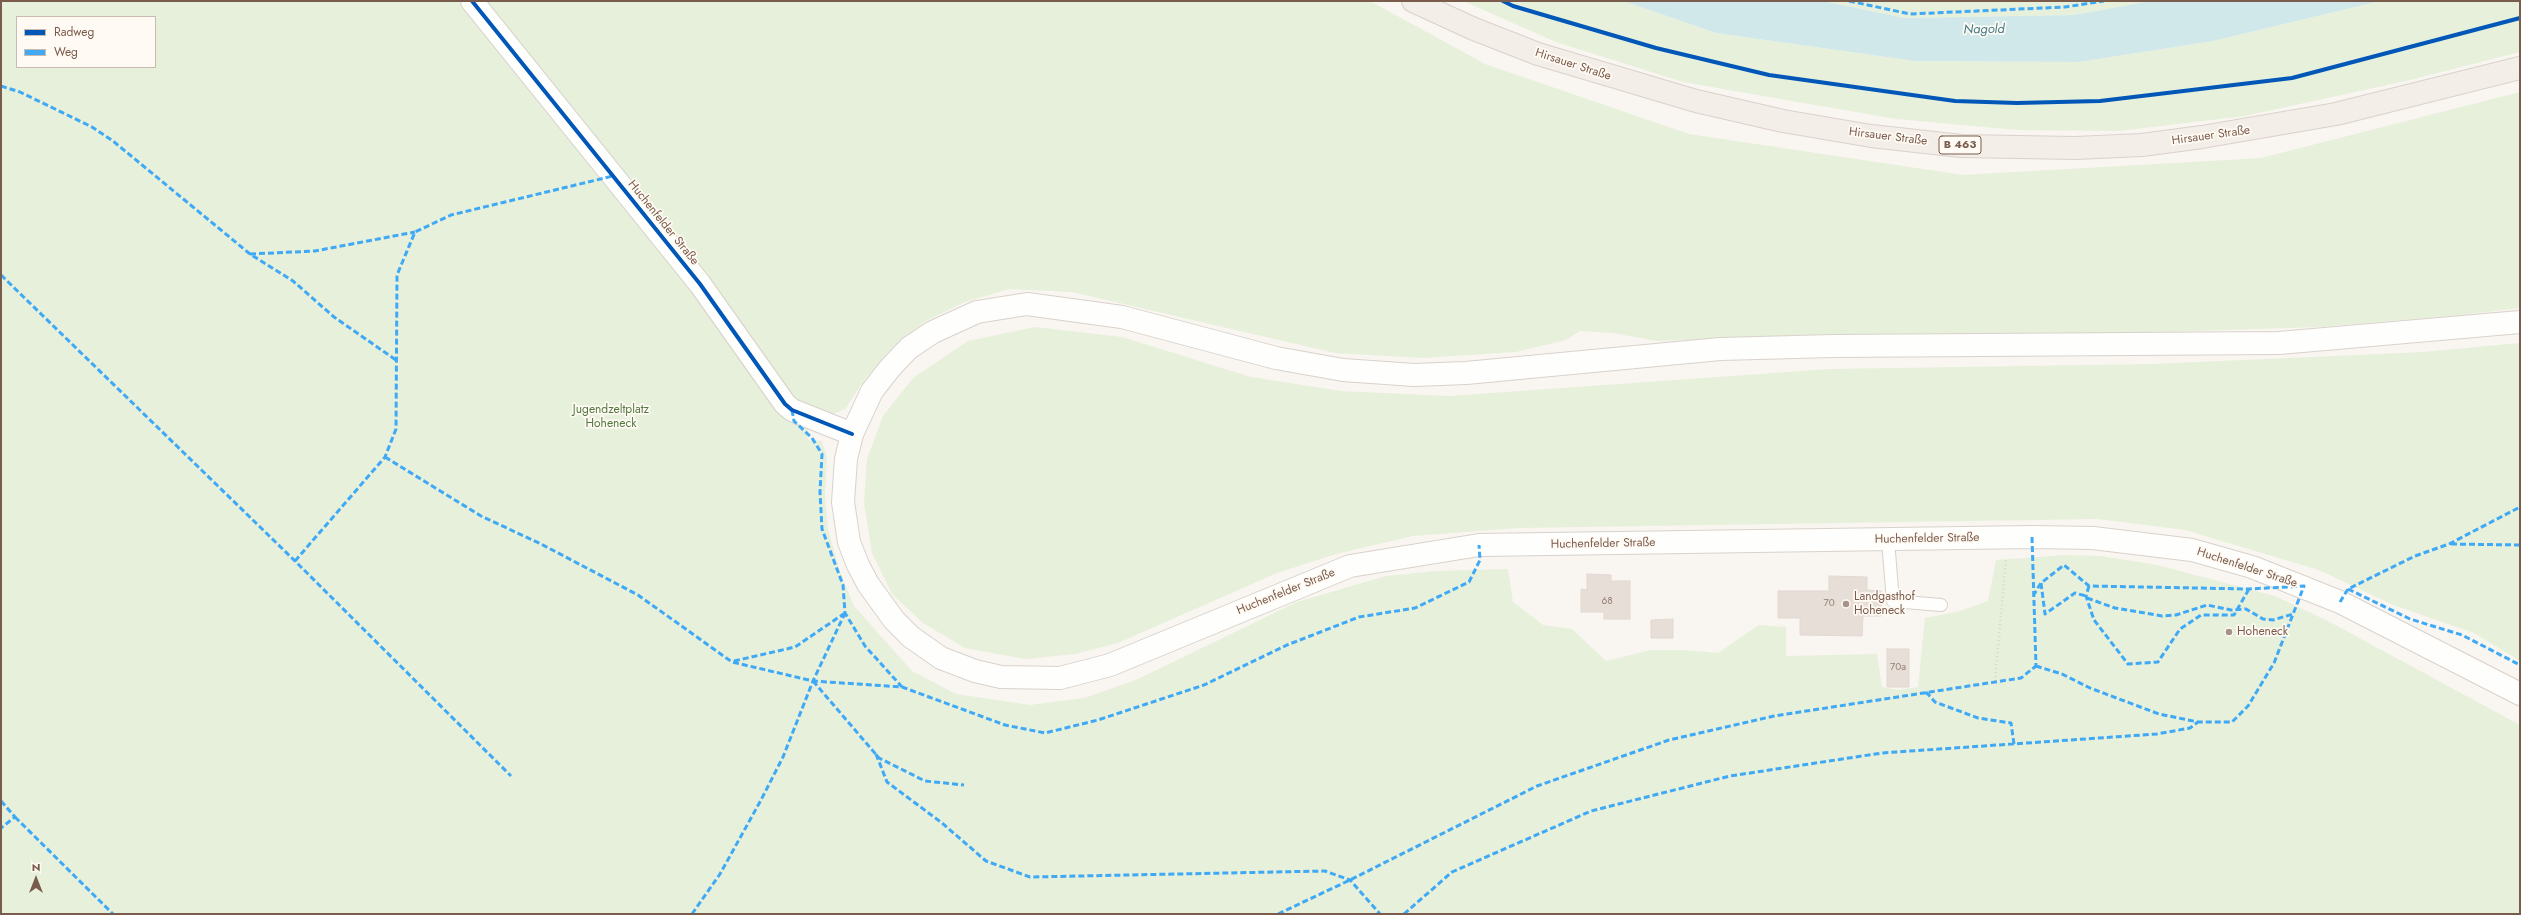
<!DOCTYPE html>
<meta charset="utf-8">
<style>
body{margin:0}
#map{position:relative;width:2521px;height:915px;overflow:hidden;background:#f9f5f0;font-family:Jost,sans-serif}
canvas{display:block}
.frame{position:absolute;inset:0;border:2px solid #7a5c4d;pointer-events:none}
.legend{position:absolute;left:16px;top:16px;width:140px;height:52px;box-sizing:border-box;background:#fffaf3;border:1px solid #cabbb1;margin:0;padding:5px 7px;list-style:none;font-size:12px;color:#7a5c4d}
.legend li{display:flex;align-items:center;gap:8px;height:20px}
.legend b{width:20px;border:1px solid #cabbb1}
.north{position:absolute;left:16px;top:859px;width:40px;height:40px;-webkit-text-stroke:3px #fffaf3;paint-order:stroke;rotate:0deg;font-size:11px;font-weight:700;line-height:16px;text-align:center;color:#7a5c4d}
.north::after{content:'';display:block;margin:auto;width:14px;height:18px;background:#7a5c4d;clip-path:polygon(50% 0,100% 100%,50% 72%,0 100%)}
</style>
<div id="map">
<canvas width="2521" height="915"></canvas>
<div class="frame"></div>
<ul class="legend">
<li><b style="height:5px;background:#0057b8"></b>Radweg</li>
<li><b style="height:5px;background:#3fa9f5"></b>Weg</li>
</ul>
<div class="north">N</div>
</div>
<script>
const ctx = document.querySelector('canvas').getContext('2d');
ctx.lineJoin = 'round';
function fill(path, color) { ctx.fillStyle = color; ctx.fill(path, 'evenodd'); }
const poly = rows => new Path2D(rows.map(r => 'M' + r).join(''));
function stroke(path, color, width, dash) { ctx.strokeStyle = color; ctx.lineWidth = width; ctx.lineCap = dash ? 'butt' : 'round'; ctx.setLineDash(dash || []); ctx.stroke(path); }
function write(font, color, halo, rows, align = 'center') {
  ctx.font = font + ' Jost,sans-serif'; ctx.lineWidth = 3.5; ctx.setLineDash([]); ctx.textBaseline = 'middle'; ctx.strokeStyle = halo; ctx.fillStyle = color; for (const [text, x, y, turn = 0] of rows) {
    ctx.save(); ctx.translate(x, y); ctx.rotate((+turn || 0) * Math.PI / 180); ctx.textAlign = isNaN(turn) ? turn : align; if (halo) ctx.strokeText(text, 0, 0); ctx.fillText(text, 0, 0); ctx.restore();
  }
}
fill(poly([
 [1,1,1370,1,1485,64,1689,134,1963,175,2261,158,2520,92,2520,308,2460,315,2319,327,2102,334,1881,334,1657,341,1613,333,1580,331,1566,340,1516,352,1422,358,1335,353,1072,292,1009,289,965,302,926,321,888,352,865,379,845,409,808,425,808,440,822,441,827,458,825,495,828,529,840,572,854,606,912,671,956,694,1030,705,1084,698,1136,680,1297,602,1386,576,1436,571,1508,569,1513,602,1543,625,1572,629,1606,661,1651,650,1686,650,1718,653,1759,625,1786,627,1786,656,1877,654,1882,687,1898,690,1918,687,1925,618,1960,611,1988,601,1996,560,2064,555,2101,556,2157,565,2275,596,2328,621,2520,725,2520,914,1,914],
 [17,17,155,17,155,67,17,67],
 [1463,1,1623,1,1716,33,1915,61,2079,62,2213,41,2380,1,2520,1,2520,52,2410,80,2245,116,2119,131,2018,130,1896,119,1683,82,1556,42],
 [1824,1,2151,1,2074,15,1905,18],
 [1035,327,1122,337,1251,377,1341,391,1449,396,1830,369,2153,364,2424,352,2520,343,2520,661,2474,633,2393,605,2319,570,2185,530,2097,519,1518,528,1413,536,1336,554,1277,573,1118,643,1075,654,1025,659,965,648,923,623,892,594,872,553,864,503,867,459,883,416,913,378,968,341]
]), '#e7f0db');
fill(poly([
 [1623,1,1823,1,1905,18,2074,15,2151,1,2380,1,2213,41,2079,62,1915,61,1716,33]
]), '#d0e8ea');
const building = poly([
 [1587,574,1611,575,1611,581,1630,581,1630,619,1604,619,1604,612,1581,612,1581,589,1587,590,1587,574],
 [1829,576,1867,577,1867,590,1881,591,1881,616,1863,616,1862,636,1800,635,1800,618,1778,618,1778,591,1829,591,1829,576],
 [1673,619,1673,638,1651,638,1651,620,1673,619],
 [1887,649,1909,649,1909,687,1887,687,1887,649]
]);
fill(building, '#e6ded7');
stroke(building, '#e2d8d2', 1);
const lane = poly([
 [1888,540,1893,601,1941,605]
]);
const street = poly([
 [472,1,700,284,785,404,792,410,852,434]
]);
const secondary = poly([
 [2520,322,2279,343,1833,346,1720,349,1466,373,1414,375,1343,370,1276,358,1122,317,1027,304,977,312,933,332,909,348,890,368,872,391,852,434,846,459,843,502,849,542,858,565,868,584,894,620,911,637,941,658,975,671,1001,677,1060,678,1110,665,1350,566,1479,545,2032,537,2093,538,2192,550,2252,567,2340,602,2520,694]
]);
const primary = poly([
 [1413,1,1474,29,1538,54,1696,101,1783,121,1871,136,1961,146,2075,148,2142,145,2202,137,2336,114,2520,68]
]);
stroke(lane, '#d7d1cb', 14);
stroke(street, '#d7d1cb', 24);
stroke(secondary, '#d9d2cb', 24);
stroke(primary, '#dad1cc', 24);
stroke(poly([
 [1995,681,2006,558]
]), '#dcd5d0', 2.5, [1, 3]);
stroke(lane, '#fefefd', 12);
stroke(street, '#fefefd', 22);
stroke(secondary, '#fefefd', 22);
stroke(primary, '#f3eee8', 22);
stroke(poly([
 [1849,1,1910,14,2065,7,2104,1],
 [1,86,20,92,92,127,113,141,250,254,293,281,334,317,396,360],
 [250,254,315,251,415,232],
 [1,275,295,561,511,776],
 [792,410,794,421,812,438,822,454,820,492,822,529,843,585,845,613,865,646,902,687],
 [385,457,481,516,541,544,638,595,732,662,813,681,902,687,1005,725,1045,733,1098,720,1204,685,1287,645,1359,617,1415,608,1469,582,1480,560,1479,545],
 [2032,537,2036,666],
 [2451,544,2520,545],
 [295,561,385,457,396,429,397,275,415,232,451,215,613,176],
 [2041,583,2045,614,2075,593,2086,596],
 [2089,586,2086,596,2094,620,2128,664,2158,662,2180,629,2201,615,2234,615,2249,589],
 [2348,589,2410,619,2462,635,2520,665],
 [2033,596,2041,583,2064,565,2089,586,2249,589,2304,586,2274,663,2248,706,2232,722,2198,722,2159,714,2090,688,2062,674,2036,666],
 [2087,598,2115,608,2162,616,2176,615,2207,605,2231,610,2246,609,2263,619,2273,620,2293,614],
 [2340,602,2348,589,2415,556,2449,544,2520,507],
 [734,661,795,647,845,613],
 [813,681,879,758,925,781,964,785],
 [1926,692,1935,702,1978,718,2011,723,2014,744],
 [876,754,887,782,942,823,986,861,1030,877,1325,871,1350,880,1380,914],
 [1,801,15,817,1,828],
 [15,817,113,914],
 [692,914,720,874,761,800,783,757,813,681,845,613],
 [1278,914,1350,880,1537,786,1669,740,1774,716,2021,678,2036,666],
 [1404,914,1452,872,1591,811,1730,776,1882,753,2157,734,2190,728,2198,722]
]), '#3fa9f5', 3, [6, 3]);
stroke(poly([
 [472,1,700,284,785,404,792,410,852,434],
 [1503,1,1513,6,1656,48,1769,75,1955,101,2017,103,2100,101,2292,78,2520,18]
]), '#0057b8', 4);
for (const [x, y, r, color] of [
 [1846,604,4,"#a69286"],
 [2229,632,4,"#a69286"]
]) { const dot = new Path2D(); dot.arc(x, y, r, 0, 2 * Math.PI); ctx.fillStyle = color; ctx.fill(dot); stroke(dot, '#fffaf3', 1.5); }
write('10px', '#977e72', null, [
 ["68",1607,602],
 ["70",1829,604],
 ["70a",1898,668]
]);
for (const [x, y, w] of [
 [1960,145,42]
]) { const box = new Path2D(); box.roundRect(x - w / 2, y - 9, w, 18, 3); ctx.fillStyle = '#fffaf3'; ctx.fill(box); stroke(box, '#7a5c4d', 1); }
write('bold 11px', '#7a5c4d', null, [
 ["B 463",1960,145]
]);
write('12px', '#7a5c4d', '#fffaf3', [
 ["Hirsauer Straße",1573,65,18],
 ["Hirsauer Straße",2211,136,-8],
 ["Hirsauer Straße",1888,137,7],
 ["Huchenfelder Straße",663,223,51],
 ["Huchenfelder Straße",1927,539,-1],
 ["Huchenfelder Straße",1603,544,-1],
 ["Huchenfelder Straße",2247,568,18],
 ["Huchenfelder Straße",1286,592,-22]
]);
write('12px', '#537a41', '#fffaf3', [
 ["Jugendzeltplatz",611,410],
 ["Hoheneck",611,424]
]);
write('12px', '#7a5c4d', '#fffaf3', [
 ["Landgasthof",1854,597],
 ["Hoheneck",1854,611],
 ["Hoheneck",2237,632]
], 'left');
write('italic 13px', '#437c86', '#fffaf3', [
 ["Nagold",1984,30,-1]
]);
</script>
